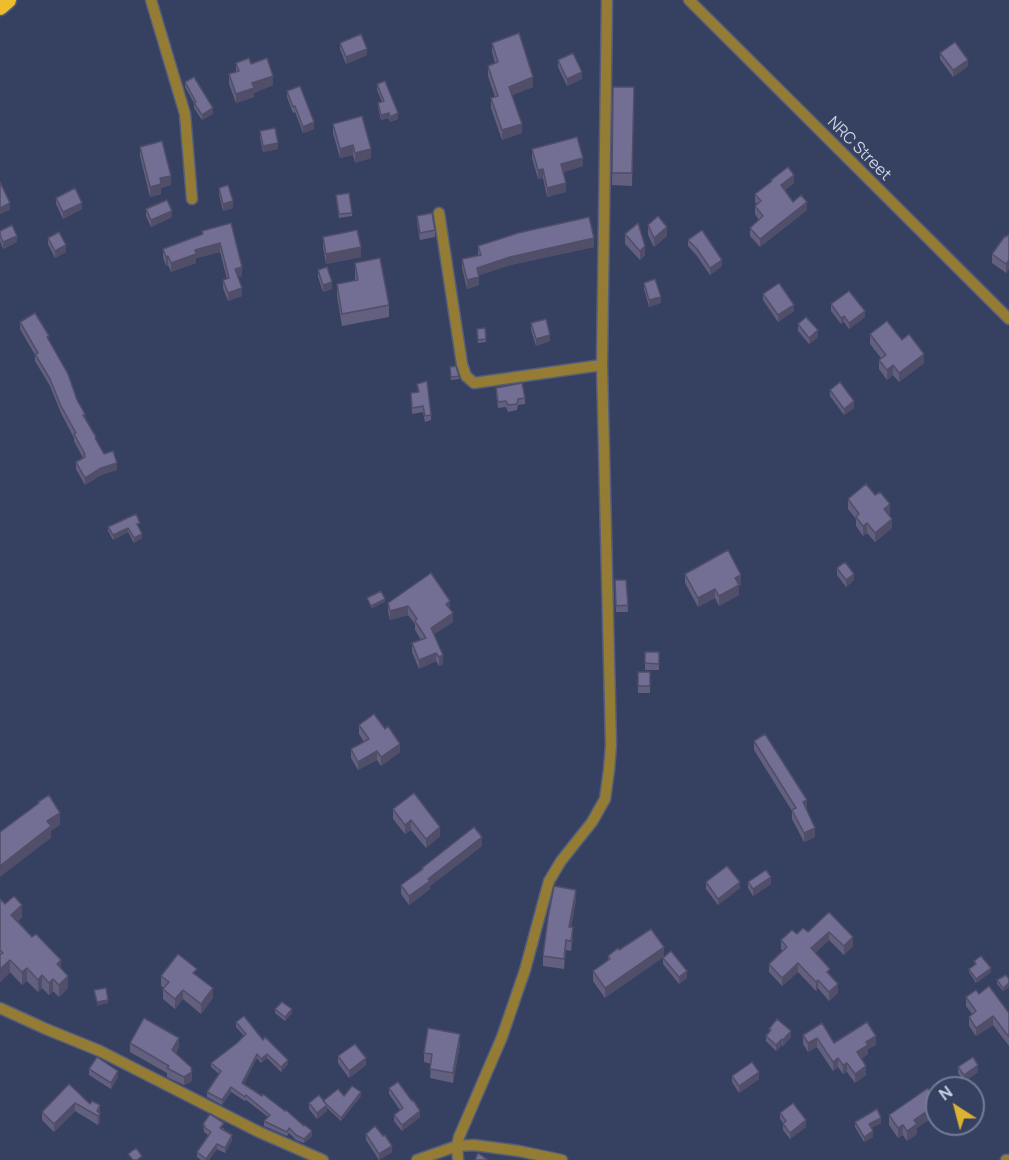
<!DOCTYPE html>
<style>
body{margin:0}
#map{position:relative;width:1009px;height:1160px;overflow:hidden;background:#364161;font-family:Manrope,sans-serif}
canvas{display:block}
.north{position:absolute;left:925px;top:1076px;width:60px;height:60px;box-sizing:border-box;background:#364161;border:2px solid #727b97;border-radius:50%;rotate:324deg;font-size:16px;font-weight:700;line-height:24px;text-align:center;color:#ccd3e7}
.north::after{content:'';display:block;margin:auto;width:21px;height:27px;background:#dcb233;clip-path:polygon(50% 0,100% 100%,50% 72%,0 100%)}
</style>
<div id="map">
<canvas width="1009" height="1160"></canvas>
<div class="north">N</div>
</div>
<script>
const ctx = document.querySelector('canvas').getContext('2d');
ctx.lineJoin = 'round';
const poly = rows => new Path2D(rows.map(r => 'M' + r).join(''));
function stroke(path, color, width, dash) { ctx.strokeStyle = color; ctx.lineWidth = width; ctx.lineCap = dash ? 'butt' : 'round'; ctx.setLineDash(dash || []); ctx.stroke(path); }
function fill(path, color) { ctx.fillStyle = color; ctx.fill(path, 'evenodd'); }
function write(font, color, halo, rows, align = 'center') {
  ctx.font = font + ' Manrope,sans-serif'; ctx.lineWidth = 6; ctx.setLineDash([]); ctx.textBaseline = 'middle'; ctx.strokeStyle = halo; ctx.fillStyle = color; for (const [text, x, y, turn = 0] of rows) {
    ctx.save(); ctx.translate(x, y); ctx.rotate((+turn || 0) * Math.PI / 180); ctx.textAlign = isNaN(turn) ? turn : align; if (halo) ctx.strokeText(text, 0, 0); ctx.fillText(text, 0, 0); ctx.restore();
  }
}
const minor = poly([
 [151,0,185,114,192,199],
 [689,0,1009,319],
 [439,213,462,364,466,376,474,383,602,365],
 [0,1008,46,1029,100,1051,259,1132,323,1160],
 [417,1160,457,1146,474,1145,519,1151,562,1160],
 [458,1160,457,1146,459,1137,502,1037,525,970,549,881,561,861,592,822,605,799,609,770,611,745,602,365,607,0],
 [1006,1160,1009,1160]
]);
const trunk = poly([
 [0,7,8,0]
]);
stroke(minor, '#545e7c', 13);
stroke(trunk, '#545e7c', 19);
stroke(minor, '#957c34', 10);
stroke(trunk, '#ecbe2b', 16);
fill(poly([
 [340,43,367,55,346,64,340,49],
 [492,43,533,87,512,95,522,133,502,140,491,108,491,98,495,97,488,76,488,66,495,63,492,52],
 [940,53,968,66,953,77,940,59],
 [558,60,582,79,567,86,558,67],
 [236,63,251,64,273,85,254,93,254,97,236,103,229,84,229,74,236,72],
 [185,82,213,114,202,120,194,108,194,103,185,87],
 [377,84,398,119,390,122,389,118,381,120,378,108,378,103,382,102,377,90],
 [613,87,634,87,632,186,612,185],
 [287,91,314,129,303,133,295,112,293,113,287,97],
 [333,124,371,158,355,163,353,155,340,158,333,133],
 [260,131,278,149,263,152,260,138],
 [140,147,171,185,161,188,161,194,150,197,140,156],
 [532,149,583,166,563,172,566,192,547,197,543,178,538,179,532,158],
 [771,180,794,183,785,190,793,202,807,210,760,247,750,236,750,228,759,220,755,214,755,206,757,204,755,202,755,194,771,182],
 [219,188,233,208,223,211,219,195],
 [56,198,82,209,63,219,56,204],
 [336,198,352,213,352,216,339,218],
 [146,209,172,217,151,227,146,216],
 [417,216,435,230,435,237,420,240,417,223],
 [231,223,242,276,238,277,242,296,228,301,223,288,223,280,227,279,220,252,196,258,196,263,171,272,168,265,166,266,163,257,163,249,202,235,202,231],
 [648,225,667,236,654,247,648,235],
 [0,231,17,242,3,249,0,241],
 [625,234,645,255,640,260,625,244],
 [1009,234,1009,269,1006,273,992,263,992,254],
 [323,237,361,257,326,264,323,247],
 [48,238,66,252,55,258,48,244],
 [688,240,722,266,710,275,697,256,688,246],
 [478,246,594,247,510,265,479,275,479,285,467,289,462,268,462,259,478,256],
 [355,263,389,305,389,317,342,326,337,296,337,284,355,280],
 [318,270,332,289,323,292,318,277],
 [644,283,661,303,649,307,644,289],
 [763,294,794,311,778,322,763,300],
 [831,304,865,317,849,329,844,322,841,324,831,311],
 [20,322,49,341,96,440,104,454,117,470,101,475,85,485,76,469,76,462,83,458,74,441,74,438,61,413,50,386,35,361,35,355,20,329],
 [531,323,550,341,536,346,531,330],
 [798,324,818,337,809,344,798,331],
 [485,328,486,342,478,343,477,332],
 [870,334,902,340,924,363,899,382,893,375,887,380,879,369,879,360,881,358,870,344],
 [450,370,459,376,459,379,451,380],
 [417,384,431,415,431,420,425,422,423,412,412,414,411,393,418,393],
 [496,388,525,398,525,404,518,405,517,410,508,412,506,407,498,408,496,394],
 [830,390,854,408,844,415,830,396],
 [875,495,890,514,889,514,892,528,875,542,867,533,863,536,856,526,856,519,848,509,848,499],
 [108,527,140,528,139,528,142,538,134,543,128,532,113,540,108,531],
 [837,568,854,580,846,587,837,575],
 [685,574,741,585,739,586,739,595,719,606,715,598,698,607,685,583],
 [615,580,626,580,628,612,616,612],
 [388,603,450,609,453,622,434,634,443,664,439,666,436,661,419,669,412,652,412,643,421,640,415,630,415,624,408,615,390,620,388,611],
 [645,652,659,652,659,670,645,670],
 [638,672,650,672,650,693,638,693],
 [359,725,400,752,381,766,377,760,358,770,351,758,351,749,364,742,359,734],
 [754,741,807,808,806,809,815,837,804,842,792,819,792,811,754,750],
 [393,809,440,836,426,848,411,830,405,834,393,819],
 [482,846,430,886,430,889,409,905,401,894,401,885,422,869,422,868],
 [706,882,740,888,718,905,706,889],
 [748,882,771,884,753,896,748,888],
 [0,899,22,917,18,921,61,969,68,988,59,997,53,991,49,995,42,988,38,992,27,981,22,985,10,972,0,982],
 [576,899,571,927,573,937,571,951,566,950,564,969,543,966,543,956],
 [829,912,853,946,844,955,829,940,815,953,830,975,838,993,829,1001,818,988,816,991,798,972,782,986,769,972,769,964,783,951,781,949,781,940,797,934,808,932],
 [619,950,605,998,593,981,593,971,608,961,608,956],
 [663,958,687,978,679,984,663,964],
 [974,961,991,972,976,983,969,972,969,969,975,965],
 [197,975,213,998,201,1014,183,999,175,1009,163,999,163,989,164,988,161,986,161,976],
 [1009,979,1009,987,1003,991,997,984,997,980],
 [979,994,1009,1013,1009,1046,993,1025,976,1036,969,1026,969,1017,972,1014,966,1006,966,997],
 [275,1009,292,1013,285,1021,275,1013],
 [236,1022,263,1040,288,1064,281,1072,267,1058,261,1063,257,1058,243,1084,312,1136,304,1143,296,1140,289,1133,287,1136,264,1126,264,1121,268,1117,246,1100,245,1101,231,1092,222,1105,207,1097,207,1092,219,1074,211,1067,211,1063,237,1043,244,1036,236,1027],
 [822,1023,834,1043,876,1045,868,1049,868,1054,861,1059,866,1075,855,1083,847,1072,843,1074,838,1067,833,1071,817,1047,808,1052,803,1044,803,1035],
 [769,1029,791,1037,783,1046,782,1045,776,1051,766,1041,766,1036,769,1033],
 [130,1043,179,1047,176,1053,192,1068,192,1081,184,1085,167,1077,167,1073,130,1052],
 [460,1044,453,1083,430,1078,431,1064,424,1062,424,1053],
 [338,1056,366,1065,349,1078,338,1063],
 [958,1067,978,1072,964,1082,958,1073],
 [89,1069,118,1077,111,1089,89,1075],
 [732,1076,759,1079,739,1093,732,1082],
 [69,1084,100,1114,100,1122,98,1125,75,1111,54,1132,42,1120,42,1112],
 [389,1088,412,1101,420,1117,402,1131,394,1121,394,1115,400,1110,389,1094],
 [344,1096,361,1096,341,1121,327,1108,327,1111,317,1119,309,1109,309,1103,324,1101],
 [937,1102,937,1114,917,1128,917,1134,907,1141,903,1135,898,1138,889,1125,889,1115],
 [780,1113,806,1127,790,1139,783,1130,783,1123,780,1119],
 [855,1122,881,1123,871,1128,873,1137,864,1142,855,1127],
 [203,1124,224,1128,223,1130,232,1140,225,1153,217,1149,209,1160,201,1160,197,1157,197,1152,208,1135,204,1132],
 [366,1134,392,1152,379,1160,366,1140]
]), '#635f7f');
fill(poly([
 [367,49,367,55,346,64,346,57],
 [968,60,968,66,953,77,953,70],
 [582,72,582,79,567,86,567,79],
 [273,76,273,85,254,93,254,97,236,103,236,94,252,83],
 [533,77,533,87,509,96,509,87],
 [213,108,213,114,202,120,202,115],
 [389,113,389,118,381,120,381,115],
 [398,113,398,119,390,122,390,117],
 [314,122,314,129,303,133,303,127],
 [522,124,522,133,502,140,502,130],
 [278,143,278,149,263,152,263,146],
 [353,145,353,155,340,158,340,149],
 [371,149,371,158,355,163,355,153],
 [583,158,583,166,561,173,561,164],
 [543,169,543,178,538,179,538,170],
 [794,175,794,183,781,193,781,185],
 [171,176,171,185,161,188,161,194,150,197,150,187,160,178],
 [566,183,566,192,547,197,547,188],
 [233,201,233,208,223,211,223,204],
 [807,202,807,210,760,247,760,239],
 [10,203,10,210,0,214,0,208],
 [82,203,82,209,63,219,63,212],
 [172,211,172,217,151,227,151,220],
 [667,227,667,236,654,247,654,238],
 [17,236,17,242,3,249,3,242],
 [594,238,594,247,510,265,477,276,477,268,510,257],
 [220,243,220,252,196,258,196,263,171,272,171,263,195,250],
 [66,245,66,252,55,258,55,251],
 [645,246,645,255,640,260,640,251],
 [361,247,361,257,326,264,326,254],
 [168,256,168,265,166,266,166,257],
 [722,260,722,266,710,275,710,268],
 [1009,260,1009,269,1006,273,1006,264],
 [242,267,242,276,235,278,235,269],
 [479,277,479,285,467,289,467,280],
 [332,282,332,289,323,292,323,285],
 [242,288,242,296,228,301,228,293],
 [661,297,661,303,649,307,649,300],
 [794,305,794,311,778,322,778,315],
 [865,311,865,317,849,329,849,323],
 [844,316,844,322,841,324,841,318],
 [818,330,818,337,809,344,809,338],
 [550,335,550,341,536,346,536,339],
 [924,354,924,363,899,382,899,373],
 [893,365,893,375,887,380,887,370],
 [854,401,854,408,844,415,844,409],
 [117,463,117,470,101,475,85,485,85,478,101,468],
 [890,504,890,514,884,518,884,509],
 [892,519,892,528,875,542,875,533],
 [867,523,867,533,863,536,863,526],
 [128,528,128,532,113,540,113,535],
 [142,534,142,538,134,543,134,538],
 [854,574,854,580,846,587,846,580],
 [741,575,741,585,739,586,739,595,719,606,719,596,735,578],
 [715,589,715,598,698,607,698,598],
 [385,599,385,602,371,609,371,606],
 [450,601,450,610,446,604],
 [408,606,408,615,390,620,390,611],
 [453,613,453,622,431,636,431,628],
 [436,653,436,661,419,669,419,660],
 [443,655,443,664,439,666,439,657],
 [400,744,400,752,381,766,381,757],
 [377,751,377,760,358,770,358,762],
 [807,800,807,808,803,811,803,802],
 [60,813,60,825,51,831,51,838,0,877,0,866,47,821],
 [411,820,411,830,405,834,405,825],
 [440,827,440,836,426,848,426,839],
 [815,828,815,837,804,842,804,833],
 [482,837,482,846,430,886,430,889,409,905,409,896,428,879],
 [771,877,771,884,753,896,753,889],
 [740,882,740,888,718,905,718,899],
 [576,890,576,899,569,936,569,927],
 [22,905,22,917,11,927,11,915],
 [573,927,573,937,571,951,571,941],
 [829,932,829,940,811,957,811,948],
 [853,937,853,946,844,955,844,946],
 [566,940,566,950,564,969,564,959],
 [664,947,664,957,605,998,605,988],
 [10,960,10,972,0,982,0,969],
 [61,960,61,973,57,964],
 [798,963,798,972,782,986,782,978],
 [27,968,27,981,22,985,22,972],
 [991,968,991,972,976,983,976,979],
 [687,971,687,978,679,984,679,977],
 [42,975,42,988,38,992,38,980],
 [68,976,68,988,59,997,59,985],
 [53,979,53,991,49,995,49,983],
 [818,980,818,988,816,991,816,982],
 [1009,983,1009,987,1003,991,1003,988],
 [838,984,838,993,829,1001,829,992],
 [213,988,213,998,201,1014,201,1004],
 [183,990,183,999,175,1009,175,999],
 [108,1000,108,1003,97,1006,97,1002],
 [292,1009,292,1013,285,1021,285,1017],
 [993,1016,993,1025,976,1036,976,1028],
 [791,1031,791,1037,783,1046,783,1040],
 [460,1034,460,1044,453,1083,453,1073],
 [876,1036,876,1045,868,1049,868,1054,857,1061,857,1052,866,1042],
 [179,1038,179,1047,172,1059,172,1050],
 [817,1038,817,1047,808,1052,808,1043],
 [782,1039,782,1045,776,1051,776,1045],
 [257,1054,257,1058,242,1088,242,1083],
 [267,1054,267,1058,261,1063,261,1059],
 [366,1058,366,1065,349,1078,349,1071],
 [838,1058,838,1067,833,1071,833,1062],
 [288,1060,288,1064,281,1072,281,1067],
 [847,1063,847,1072,843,1074,843,1065],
 [978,1065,978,1072,964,1082,964,1075],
 [866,1066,866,1075,855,1083,855,1074],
 [192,1068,192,1081,184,1085,184,1077],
 [118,1071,118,1077,111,1089,111,1083],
 [759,1072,759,1079,739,1093,739,1086],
 [231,1087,231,1092,222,1105,222,1100],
 [361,1092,361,1096,341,1121,341,1118],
 [75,1103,75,1111,54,1132,54,1124],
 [937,1104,937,1114,917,1128,917,1134,907,1141,907,1131,914,1120],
 [100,1105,100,1122,98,1125,97,1111],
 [327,1105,327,1111,317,1119,317,1113],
 [420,1111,420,1117,402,1131,402,1125],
 [881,1118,881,1123,869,1129,869,1124],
 [806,1120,806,1127,790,1139,790,1133],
 [903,1125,903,1135,898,1138,898,1128],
 [312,1131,312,1136,304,1143,304,1139],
 [873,1131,873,1137,864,1142,864,1137],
 [232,1135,232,1140,225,1153,225,1148],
 [217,1144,217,1149,209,1160,206,1160],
 [392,1146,392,1152,379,1160,379,1154]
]), '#504e68');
const building = poly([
 [519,33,533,77,509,87,522,124,502,130,491,98,498,96,488,66,498,62,492,43,519,33],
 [361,34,367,49,346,57,340,43,361,34],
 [955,42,968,60,953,70,940,53,955,42],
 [573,53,582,72,567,79,558,60,573,53],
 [249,58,251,64,267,58,273,76,252,83,254,88,236,94,229,74,239,71,236,63,249,58],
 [194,77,213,108,202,115,194,103,196,102,185,82,194,77],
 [385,81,398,113,390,117,389,113,381,115,378,103,384,101,377,84,385,81],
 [300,86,314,122,303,127,295,106,293,107,287,91,300,86],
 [613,87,634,87,632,173,612,173,613,87],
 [362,116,371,149,355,153,353,145,340,149,333,124,362,116],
 [275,128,278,143,263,146,260,131,275,128],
 [577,137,583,158,561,164,566,183,547,188,543,169,538,170,532,149,577,137],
 [162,141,171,176,160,178,161,184,150,187,140,147,162,141],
 [788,167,794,175,781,185,793,202,801,195,807,202,760,239,750,228,763,216,755,206,761,201,755,194,772,181,771,180,788,167],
 [0,182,10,203,0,208,0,182],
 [228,185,233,201,223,204,219,188,228,185],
 [75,188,82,203,63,212,56,198,75,188],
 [349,193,352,213,339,214,336,195,349,193],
 [167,200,172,211,151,220,146,209,167,200],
 [432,213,435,230,420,233,417,216,432,213],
 [658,216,667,227,654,238,648,225,658,216],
 [589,217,594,238,510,257,477,268,479,277,467,280,462,259,481,255,478,246,518,233,589,217],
 [231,223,242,267,235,269,242,288,228,293,223,280,229,278,220,243,195,250,196,254,171,263,168,256,166,257,163,249,203,234,202,231,231,223],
 [638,223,645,246,640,251,625,234,638,223],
 [12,225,17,236,3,242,0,235,0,231,12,225],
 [357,230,361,247,326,254,323,237,357,230],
 [702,230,722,260,710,268,697,249,688,240,702,230],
 [59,232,66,245,55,251,48,238,59,232],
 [1009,234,1009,260,1006,264,992,254,1005,236,1006,237,1009,234],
 [380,258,389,305,342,314,337,284,358,280,355,263,380,258],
 [327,267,332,282,323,285,318,270,327,267],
 [655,279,661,297,649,300,644,283,655,279],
 [779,283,794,305,778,315,763,294,779,283],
 [849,291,865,311,849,323,844,316,841,318,831,304,849,291],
 [35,313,49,336,47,337,68,374,77,400,85,414,83,415,96,437,95,438,104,454,113,451,117,463,101,468,85,478,76,462,85,457,84,455,85,454,74,434,76,433,61,406,50,379,35,354,38,353,20,322,35,313],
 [806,317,818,330,809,338,798,324,806,317],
 [546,319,550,335,536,339,531,323,546,319],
 [887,321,902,340,909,334,924,354,899,373,893,365,887,370,879,360,886,355,870,334,887,321],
 [485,328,486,339,478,340,477,329,485,328],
 [456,366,459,376,451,377,450,367,456,366],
 [427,381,431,415,425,416,423,406,412,408,411,393,419,392,417,384,427,381],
 [840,382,854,401,844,409,830,390,840,382],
 [522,383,525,398,518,399,517,404,508,405,506,401,498,402,496,388,522,383],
 [866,484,875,495,880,492,890,504,884,509,892,519,875,533,867,523,863,526,856,517,859,514,848,499,866,484],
 [136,514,140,523,137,524,142,534,134,538,128,528,113,535,108,527,136,514],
 [728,550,741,575,735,578,739,585,719,596,715,589,698,598,685,574,728,550],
 [845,562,854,574,846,580,837,568,845,562],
 [431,573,450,601,446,604,453,613,431,628,443,655,439,657,436,653,419,660,412,643,426,638,415,621,417,619,408,606,390,611,388,603,431,573],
 [615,580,626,580,628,605,616,606,615,580],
 [381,591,385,599,371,606,367,598,381,591],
 [645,652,659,652,659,664,645,663,645,652],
 [638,672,650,672,650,686,638,686,638,672],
 [374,714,385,729,388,726,400,744,381,757,377,751,358,762,351,749,369,739,359,725,374,714],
 [765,734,807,800,803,802,815,828,804,833,792,810,796,808,754,741,765,734],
 [414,793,440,827,426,839,411,820,405,825,393,809,414,793],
 [49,795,60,813,47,821,51,826,0,866,0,832,39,803,38,802,49,795],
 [474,827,482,837,428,879,430,881,409,896,401,885,423,869,422,868,474,827],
 [727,866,740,882,718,899,706,882,727,866],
 [766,870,771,877,753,889,748,882,766,870],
 [554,886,576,890,569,927,573,927,571,941,566,940,564,959,543,956,548,918,554,886],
 [14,896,22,905,11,915,32,937,36,934,61,960,57,964,68,976,59,985,53,979,49,983,42,975,38,980,27,968,22,972,10,960,0,969,0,955,3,953,0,950,0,899,5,904,14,896],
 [829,912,853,937,844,946,829,932,811,948,830,969,827,972,838,984,829,992,818,980,816,982,798,963,782,978,769,964,787,947,781,940,792,930,797,934,803,928,808,932,829,912],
 [651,929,664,947,605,988,593,971,610,959,608,956,618,948,619,950,651,929],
 [671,951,687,971,679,977,663,958,671,951],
 [178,954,197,969,193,973,213,988,201,1004,183,990,175,999,163,989,169,982,161,976,178,954],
 [981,956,991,968,976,979,969,969,976,964,974,961,981,956],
 [1006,975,1009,979,1009,983,1003,988,997,980,1006,975],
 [989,986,1009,1013,1009,1037,993,1016,976,1028,969,1017,976,1011,966,997,976,990,979,994,989,986],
 [106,988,108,1000,97,1002,94,990,106,988],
 [282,1002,292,1009,285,1017,275,1009,282,1002],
 [244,1016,263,1040,265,1037,288,1060,281,1067,267,1054,261,1059,257,1054,242,1083,262,1096,263,1094,285,1111,286,1110,304,1126,305,1125,312,1131,304,1139,296,1135,289,1128,287,1132,264,1121,270,1115,246,1095,245,1097,231,1087,222,1100,207,1092,221,1071,211,1063,237,1043,246,1034,236,1022,244,1016],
 [144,1018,179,1038,172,1050,192,1068,191,1069,192,1072,184,1077,167,1068,169,1066,130,1043,144,1018],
 [777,1019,791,1031,783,1040,782,1039,776,1045,766,1036,771,1030,769,1029,777,1019],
 [867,1022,876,1036,866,1042,868,1045,857,1052,866,1066,855,1074,847,1063,843,1065,838,1058,833,1062,817,1038,808,1043,803,1035,822,1023,834,1043,867,1022],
 [428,1028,460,1034,453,1073,430,1069,432,1054,424,1053,428,1028],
 [355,1044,366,1058,349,1071,338,1056,355,1044],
 [97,1057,118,1071,111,1083,89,1069,97,1057],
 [973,1057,978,1065,964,1075,958,1067,973,1057],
 [752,1062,759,1072,739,1086,732,1076,752,1062],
 [398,1082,412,1101,413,1100,420,1111,402,1125,394,1115,403,1108,389,1088,398,1082],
 [69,1084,90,1104,92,1101,100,1105,97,1111,100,1114,98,1116,75,1103,54,1124,42,1112,69,1084],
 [352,1086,361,1092,341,1118,323,1101,338,1089,344,1096,352,1086],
 [928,1088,937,1102,937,1104,914,1120,917,1124,907,1131,903,1125,898,1128,889,1115,928,1088],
 [319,1095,327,1105,317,1113,309,1103,319,1095],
 [793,1103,806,1120,790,1133,783,1124,786,1121,780,1113,793,1103],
 [877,1109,881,1118,869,1124,873,1131,864,1137,855,1122,877,1109],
 [210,1114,224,1123,220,1128,232,1135,225,1148,217,1144,206,1159,197,1152,211,1132,204,1127,205,1126,203,1124,210,1114],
 [375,1126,383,1136,385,1135,392,1146,379,1154,366,1134,375,1126],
 [136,1148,142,1156,137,1160,133,1160,128,1154,136,1148],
 [478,1153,488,1160,475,1160,478,1153]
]);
fill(building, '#736f94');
stroke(building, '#504e68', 1.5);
write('16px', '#ccd3e7', '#364161', [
 ["NRC Street",859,149,45]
]);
</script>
